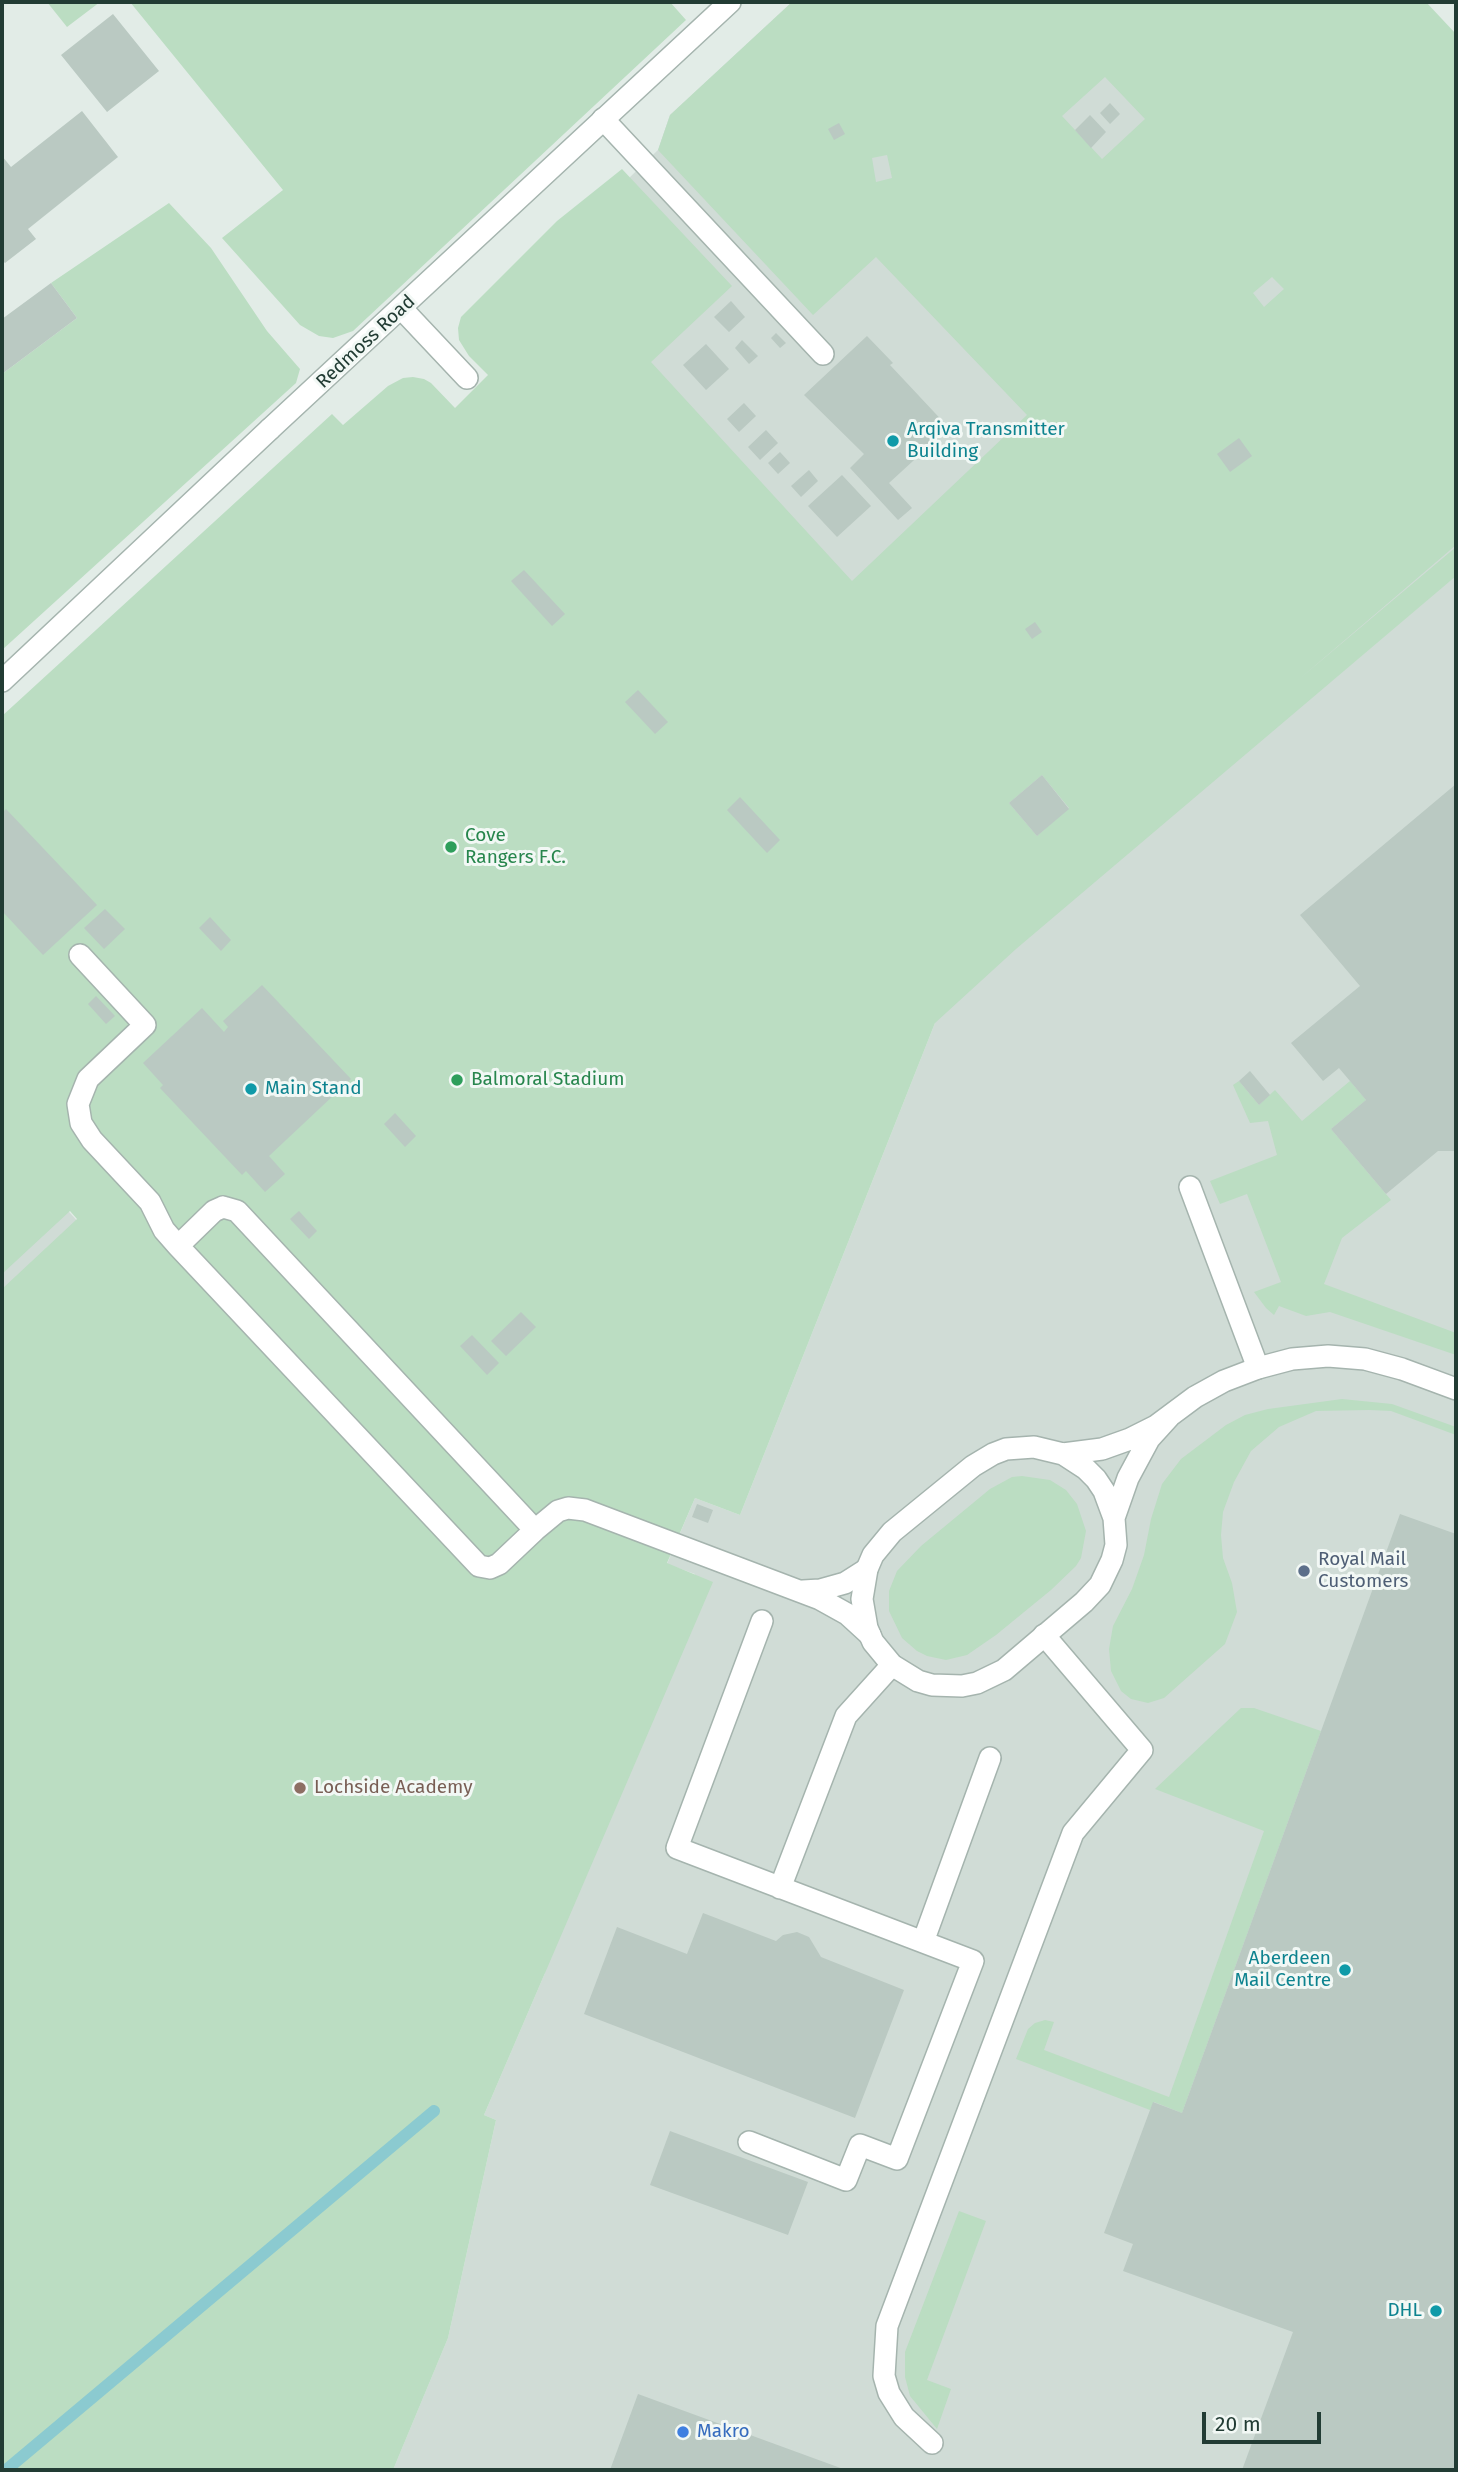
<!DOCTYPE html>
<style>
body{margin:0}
#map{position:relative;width:1458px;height:2472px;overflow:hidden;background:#e2ece7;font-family:"Fira Sans",sans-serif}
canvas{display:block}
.frame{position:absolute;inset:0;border:4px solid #223c34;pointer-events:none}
.scale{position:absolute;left:1202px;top:2412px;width:119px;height:32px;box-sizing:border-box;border:4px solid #223c34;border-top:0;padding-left:9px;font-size:21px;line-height:24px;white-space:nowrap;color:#223c34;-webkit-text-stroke:5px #f2f8f5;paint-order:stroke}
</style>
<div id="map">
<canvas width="1458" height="2472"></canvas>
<div class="frame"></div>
<div class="scale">20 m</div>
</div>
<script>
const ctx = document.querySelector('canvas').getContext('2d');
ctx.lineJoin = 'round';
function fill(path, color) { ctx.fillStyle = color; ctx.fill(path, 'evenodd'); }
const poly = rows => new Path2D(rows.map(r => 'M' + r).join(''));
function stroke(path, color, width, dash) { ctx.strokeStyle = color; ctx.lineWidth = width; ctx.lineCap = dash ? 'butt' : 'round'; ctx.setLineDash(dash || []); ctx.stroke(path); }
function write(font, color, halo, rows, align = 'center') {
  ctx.font = font + ' "Fira Sans",sans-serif'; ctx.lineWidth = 6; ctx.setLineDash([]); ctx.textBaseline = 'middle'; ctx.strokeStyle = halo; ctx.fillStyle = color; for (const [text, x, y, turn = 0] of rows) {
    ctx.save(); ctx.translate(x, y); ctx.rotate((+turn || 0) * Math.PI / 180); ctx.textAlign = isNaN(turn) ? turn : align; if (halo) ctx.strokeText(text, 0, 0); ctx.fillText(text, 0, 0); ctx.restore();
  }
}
fill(poly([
 [792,2,1456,34,1456,2470,393,2470,448,2338,496,2120,484,2115,545,1973,2,2426,2,1138,579,1774,695,1574,667,1564,695,1498,740,1515,935,1023,515,350,630,177,658,150,670,115]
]), '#d0dcd6');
fill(poly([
 [47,2,100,2,67,27],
 [130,2,670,2,686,20,353,331,333,338,319,336,300,325,222,238,283,190],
 [792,2,1426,2,1456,34,1456,545,1297,681,1456,547,1456,576,1016,949,935,1023,740,1515,695,1498,667,1563,713,1582,484,2115,496,2120,448,2338,393,2470,2,2470,2,1289,77,1219,70,1211,2,1274,2,716,332,414,343,425,388,386,403,378,413,377,424,379,431,383,455,408,488,375,469,356,459,340,458,328,461,317,557,221,622,169,732,286,651,362,852,581,1027,415,876,257,813,315,658,150,670,115],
 [1105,77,1145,119,1102,159,1062,116],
 [887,155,892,178,876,182,872,158],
 [1272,277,1284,289,1264,307,1253,293],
 [1042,775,1069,808,1037,836,1009,803],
 [169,203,211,248,267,331,300,369,296,383,2,650,2,374,77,318,51,283],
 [1239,1081,1259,1105,1275,1090,1302,1121,1350,1081,1366,1100,1331,1129,1391,1200,1342,1238,1324,1284,1456,1333,1456,1355,1330,1312,1306,1316,1279,1306,1274,1315,1266,1308,1254,1292,1281,1282,1247,1194,1220,1204,1210,1181,1277,1155,1268,1121,1250,1123,1233,1085],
 [1342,1399,1392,1404,1456,1427,1456,1435,1391,1411,1369,1410,1316,1411,1279,1427,1251,1451,1234,1482,1223,1512,1221,1535,1223,1558,1232,1583,1237,1612,1225,1644,1164,1698,1148,1703,1131,1699,1121,1691,1111,1671,1109,1649,1113,1626,1132,1589,1144,1555,1151,1519,1162,1484,1181,1459,1226,1425,1245,1415,1268,1409],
 [1022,1476,1050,1480,1066,1490,1077,1504,1086,1531,1081,1558,1076,1566,1051,1590,996,1635,967,1655,946,1660,927,1656,917,1651,902,1638,889,1611,889,1591,897,1571,921,1546,990,1489,1012,1477],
 [1241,1708,1254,1708,1321,1731,1182,2113,1154,2102,1150,2110,1016,2059,1028,2029,1035,2023,1045,2020,1054,2022,1044,2050,1169,2097,1264,1831,1155,1789],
 [959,2211,986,2221,927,2380,951,2389,937,2429,910,2396,905,2377,905,2352]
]), '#bbddc2');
stroke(poly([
 [6,2470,434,2111]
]), '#8bcad0', 12);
fill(poly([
 [113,14,159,71,107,112,61,55],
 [1110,103,1120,114,1110,124,1100,113],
 [82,111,118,157,28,229,36,239,5,263,2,260,2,156,11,167],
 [1090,115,1106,132,1091,148,1075,130],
 [839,123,845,134,834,140,828,129],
 [51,283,77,318,2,374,2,319],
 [731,301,745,317,729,332,714,317],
 [776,333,786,343,780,348,771,338],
 [867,336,893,363,890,365,949,428,889,483,912,508,898,520,850,468,864,454,804,395],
 [742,340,758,356,749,364,735,348],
 [706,344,729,369,706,390,683,365],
 [744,403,756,416,739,432,727,419],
 [766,430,778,443,760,460,748,447],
 [1239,438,1252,456,1230,472,1217,454],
 [780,452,790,463,778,474,768,463],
 [809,470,818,481,801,497,791,486],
 [842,475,871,506,837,537,808,506],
 [524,570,565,614,552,626,511,581],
 [1035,622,1042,632,1032,639,1025,629],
 [638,690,668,722,655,734,625,702],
 [1042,775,1069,809,1037,836,1009,803],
 [1456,784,1456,1151,1438,1151,1386,1194,1331,1129,1366,1100,1339,1068,1323,1081,1291,1043,1360,986,1300,915],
 [740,797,780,840,767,853,727,810],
 [6,809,97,905,43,955,2,911,2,813],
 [105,909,125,929,104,949,84,928],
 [210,917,231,940,221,951,199,928],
 [262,985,351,1079,269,1156,285,1174,265,1192,246,1171,242,1175,160,1088,163,1085,143,1063,202,1008,224,1032,228,1027,223,1021],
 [96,996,115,1016,106,1024,88,1004],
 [1250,1071,1270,1095,1259,1105,1239,1081],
 [395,1113,416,1136,405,1147,384,1124],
 [299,1211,317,1231,309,1239,290,1219],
 [521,1312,536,1327,506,1356,491,1341],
 [472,1335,499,1363,487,1375,460,1346],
 [697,1504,713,1510,708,1523,692,1517],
 [1400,1514,1456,1534,1456,2470,1242,2470,1293,2332,1123,2271,1133,2244,1104,2233,1153,2102,1182,2113],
 [703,1913,776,1941,783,1935,797,1932,809,1937,821,1957,904,1990,855,2118,584,2014,617,1927,687,1954],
 [670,2131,808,2182,788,2235,650,2185],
 [638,2394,846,2470,610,2470]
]), '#bac9c2');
const service = poly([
 [603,119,823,354],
 [402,309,467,378],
 [80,955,145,1025,88,1079,78,1104,81,1123,92,1140,150,1202,164,1230,178,1246],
 [1190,1187,1258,1368],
 [223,1207,237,1211,535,1530,499,1564,490,1568,479,1566,178,1246,214,1211,223,1207],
 [535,1530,558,1511,568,1508,585,1510,820,1599,847,1614,870,1635],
 [803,1591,820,1590,845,1583,867,1569],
 [780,1888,846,1716,892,1665],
 [923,1942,990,1758],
 [749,2142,846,2180,860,2145,897,2159,973,1961,677,1848,762,1621],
 [932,2443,904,2417,889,2393,884,2376,887,2326,1073,1833,1142,1750,1044,1635]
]);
const pedestrian = poly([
 [2,681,270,429]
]);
const minor = poly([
 [270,429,730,2],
 [1063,1454,1102,1449,1130,1439,1156,1426,1195,1397,1224,1381,1258,1368,1292,1359,1328,1356,1365,1359,1402,1369,1456,1389],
 [1114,1518,1104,1491,1096,1479,1086,1469,1063,1454,1034,1447,1006,1449,993,1454,973,1466,892,1532,873,1555,867,1569,862,1599,867,1628,873,1642,892,1665,918,1681,932,1685,962,1686,977,1683,1004,1670,1084,1602,1100,1585,1112,1560,1116,1545,1114,1518,1128,1478,1149,1439,1169,1417]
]);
stroke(service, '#a5b4ae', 24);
stroke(pedestrian, '#a5b4ae', 24);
stroke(minor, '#a5b4ae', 24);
stroke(service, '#fff', 21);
stroke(pedestrian, '#fff', 21);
stroke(minor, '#fff', 21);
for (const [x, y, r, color] of [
 [893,441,7,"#0f9aa8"],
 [451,847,7,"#2e9e5b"],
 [457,1080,7,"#2e9e5b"],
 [251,1089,7,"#0f9aa8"],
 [1304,1571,7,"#5c6f8a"],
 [300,1788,7,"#8d6e63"],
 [1345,1970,7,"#0f9aa8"],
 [1436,2311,7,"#0f9aa8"],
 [683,2432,7,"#3f7fe0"]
]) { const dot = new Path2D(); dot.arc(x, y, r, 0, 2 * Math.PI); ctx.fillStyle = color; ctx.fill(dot); stroke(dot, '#f2f8f5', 2.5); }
write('19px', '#223c34', '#f2f8f5', [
 ["Redmoss Road",366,342,-43]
]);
write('19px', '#0d838f', '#f2f8f5', [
 ["Arqiva Transmitter",907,430],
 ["Building",907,452],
 ["Main Stand",265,1089],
 ["Aberdeen",1331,1959,"right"],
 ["Mail Centre",1331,1981,"right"],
 ["DHL",1422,2311,"right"]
], 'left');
write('19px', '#27864d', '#f2f8f5', [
 ["Cove",465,836],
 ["Rangers F.C.",465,858],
 ["Balmoral Stadium",471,1080]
], 'left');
write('19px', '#4e5e75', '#f2f8f5', [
 ["Royal Mail",1318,1560],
 ["Customers",1318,1582]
], 'left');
write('19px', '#785e54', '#f2f8f5', [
 ["Lochside Academy",314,1788]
], 'left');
write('19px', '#366cbe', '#f2f8f5', [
 ["Makro",697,2432]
], 'left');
</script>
